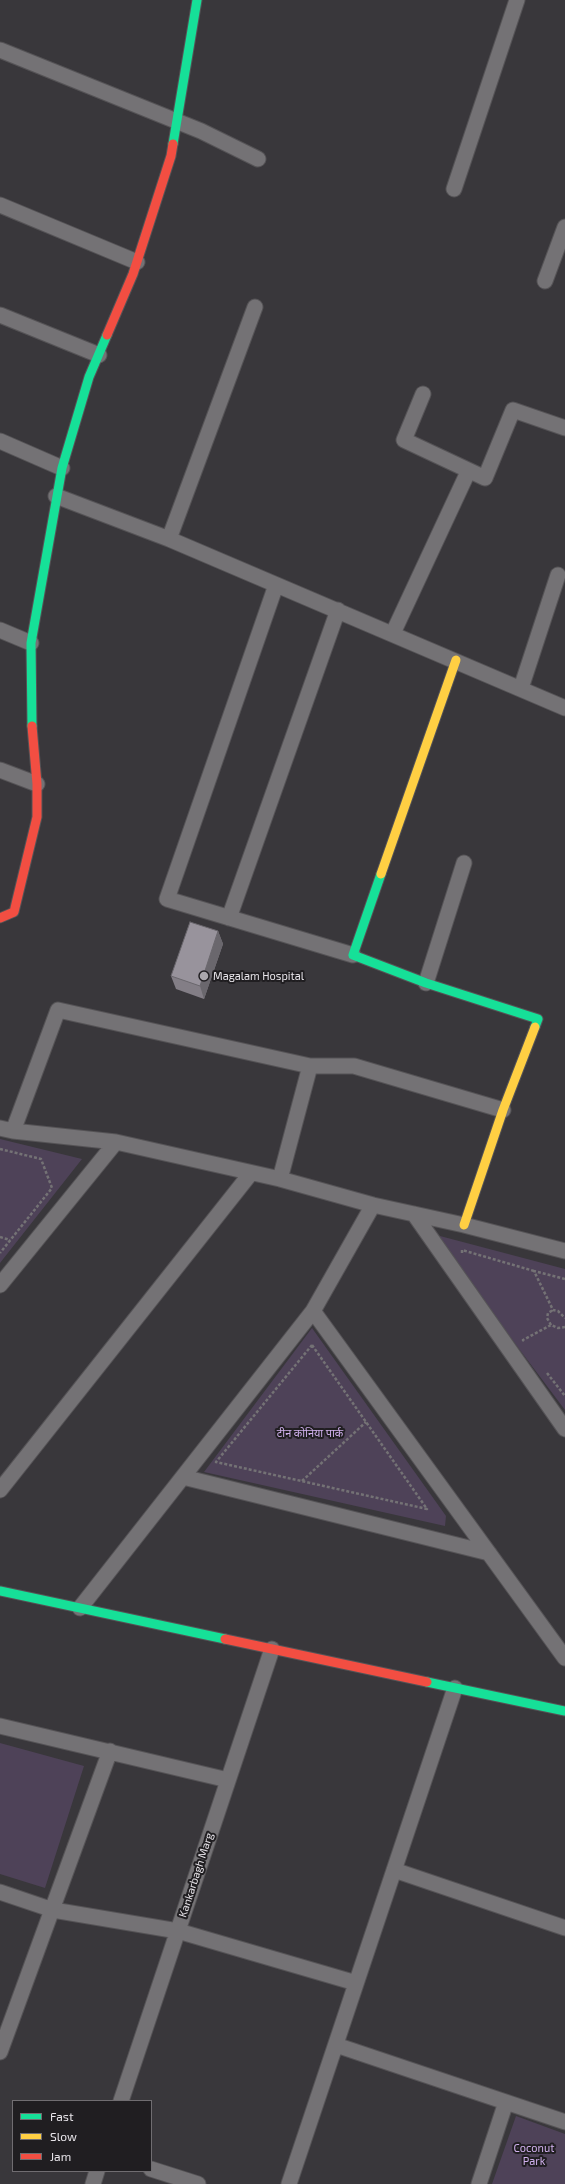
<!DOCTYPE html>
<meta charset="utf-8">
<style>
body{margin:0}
#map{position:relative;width:565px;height:2184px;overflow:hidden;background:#39373b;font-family:"Exo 2",sans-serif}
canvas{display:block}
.legend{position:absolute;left:12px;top:2100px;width:140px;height:72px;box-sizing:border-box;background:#201e21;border:1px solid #706d71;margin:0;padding:5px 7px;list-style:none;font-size:12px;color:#e7e4e9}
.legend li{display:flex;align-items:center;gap:8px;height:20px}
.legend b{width:20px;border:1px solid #706d71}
</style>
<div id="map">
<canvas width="565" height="2184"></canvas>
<ul class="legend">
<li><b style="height:5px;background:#16e098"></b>Fast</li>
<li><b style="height:5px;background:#ffcf43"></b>Slow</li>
<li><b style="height:5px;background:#f24e42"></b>Jam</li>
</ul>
</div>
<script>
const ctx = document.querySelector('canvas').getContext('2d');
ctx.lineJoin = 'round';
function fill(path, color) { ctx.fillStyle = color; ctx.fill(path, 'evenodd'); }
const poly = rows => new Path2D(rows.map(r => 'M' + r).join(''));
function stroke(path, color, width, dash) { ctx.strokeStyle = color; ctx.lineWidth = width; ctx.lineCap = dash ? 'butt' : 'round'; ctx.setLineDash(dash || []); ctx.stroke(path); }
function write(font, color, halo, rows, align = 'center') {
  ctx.font = font + ' "Exo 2","Noto Sans Devanagari",sans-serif'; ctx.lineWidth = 4; ctx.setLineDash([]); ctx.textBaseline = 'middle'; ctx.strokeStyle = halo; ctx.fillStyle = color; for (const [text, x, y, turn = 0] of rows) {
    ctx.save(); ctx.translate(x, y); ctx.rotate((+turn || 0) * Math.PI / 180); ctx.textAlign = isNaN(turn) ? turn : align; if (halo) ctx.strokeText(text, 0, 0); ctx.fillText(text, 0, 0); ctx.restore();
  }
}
fill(poly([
 [0,1139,82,1159,0,1263],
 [440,1236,565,1269,565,1410,438,1241],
 [312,1328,446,1516,445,1526,204,1472],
 [0,1743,84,1766,45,1888,0,1874],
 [516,2116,565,2134,565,2184,492,2184]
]), '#4e4258');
const street = poly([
 [0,50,201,131,258,159],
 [454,189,517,0],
 [0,205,137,262],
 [545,281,565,227],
 [0,315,99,355],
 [423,394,404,440,485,478,513,410,565,428],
 [0,441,62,468],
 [56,496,169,539,565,708],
 [169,539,255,307],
 [276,585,167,899,353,955],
 [0,630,31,643],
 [393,633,468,472],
 [521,688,558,575],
 [0,770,37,784],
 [229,918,338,610],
 [426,983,464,863],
 [310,1066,354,1066,503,1110],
 [0,1128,13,1131,116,1142,280,1179,373,1205,464,1225,565,1251],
 [13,1131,58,1010,310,1066,280,1179],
 [373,1205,313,1311,565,1658],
 [414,1214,565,1429],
 [0,1285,116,1142],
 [183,1477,489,1553],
 [0,1490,251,1173],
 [80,1608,313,1311],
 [0,1726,228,1780],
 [394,1870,565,1928],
 [0,1892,53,1910,178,1931,356,1983],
 [336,2045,565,2122],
 [0,2052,110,1751],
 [121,2101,272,1649],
 [151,2169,198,2184],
 [93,2184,97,2171],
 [289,2184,455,1688],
 [479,2184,506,2102]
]);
const fast = poly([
 [173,144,197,0],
 [32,726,31,643,62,468,89,377,107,335],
 [381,874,353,955,426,983,538,1019,535,1027],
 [0,1591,225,1639],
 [427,1682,565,1711]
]);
const slow = poly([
 [381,874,456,660],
 [464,1225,503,1110,535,1027]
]);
const jam = poly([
 [107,335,133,274,171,156,173,144],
 [0,918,14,912,37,817,37,784,32,726],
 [225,1639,427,1682]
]);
stroke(street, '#555356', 17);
stroke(fast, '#555356', 11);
stroke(slow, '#555356', 11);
stroke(jam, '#555356', 11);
stroke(poly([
 [0,1149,41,1159,52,1188,0,1253],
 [0,1237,10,1240],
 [462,1253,462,1250,534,1271],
 [565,1279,534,1271,553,1310,558,1311,565,1318],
 [551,1325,547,1318,548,1313,553,1310],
 [524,1341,523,1340,551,1325,558,1328,565,1327],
 [312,1345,366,1422,427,1509,216,1462,312,1345],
 [547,1373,565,1396],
 [302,1481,366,1422]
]), '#747275', 2.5, [3, 2]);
stroke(street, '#747275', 15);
stroke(fast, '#16e098', 9);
stroke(slow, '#ffcf43', 9);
stroke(jam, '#f24e42', 9);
fill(poly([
 [218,931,223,944,204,999,176,989,171,976]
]), '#837e86');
fill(poly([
 [218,931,223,944,204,999,200,986]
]), '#6a676d');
const building = poly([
 [190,922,218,931,200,986,171,976,190,922]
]);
fill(building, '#98939c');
stroke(building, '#6a676d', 1);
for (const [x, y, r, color] of [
 [204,976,5,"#aaa7ac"]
]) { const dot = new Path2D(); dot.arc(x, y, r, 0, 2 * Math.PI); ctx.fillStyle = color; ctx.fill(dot); stroke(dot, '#201e21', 1.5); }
write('11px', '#e7e4e9', '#201e21', [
 ["Magalam Hospital",213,976]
], 'left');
write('11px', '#d1b1ee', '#201e21', [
 ["टीन कोनिया पार्क",310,1433],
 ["Coconut",534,2148],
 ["Park",534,2161]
]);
write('11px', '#e7e4e9', '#201e21', [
 ["Kankarbagh Marg",196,1875,-72]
]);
</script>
